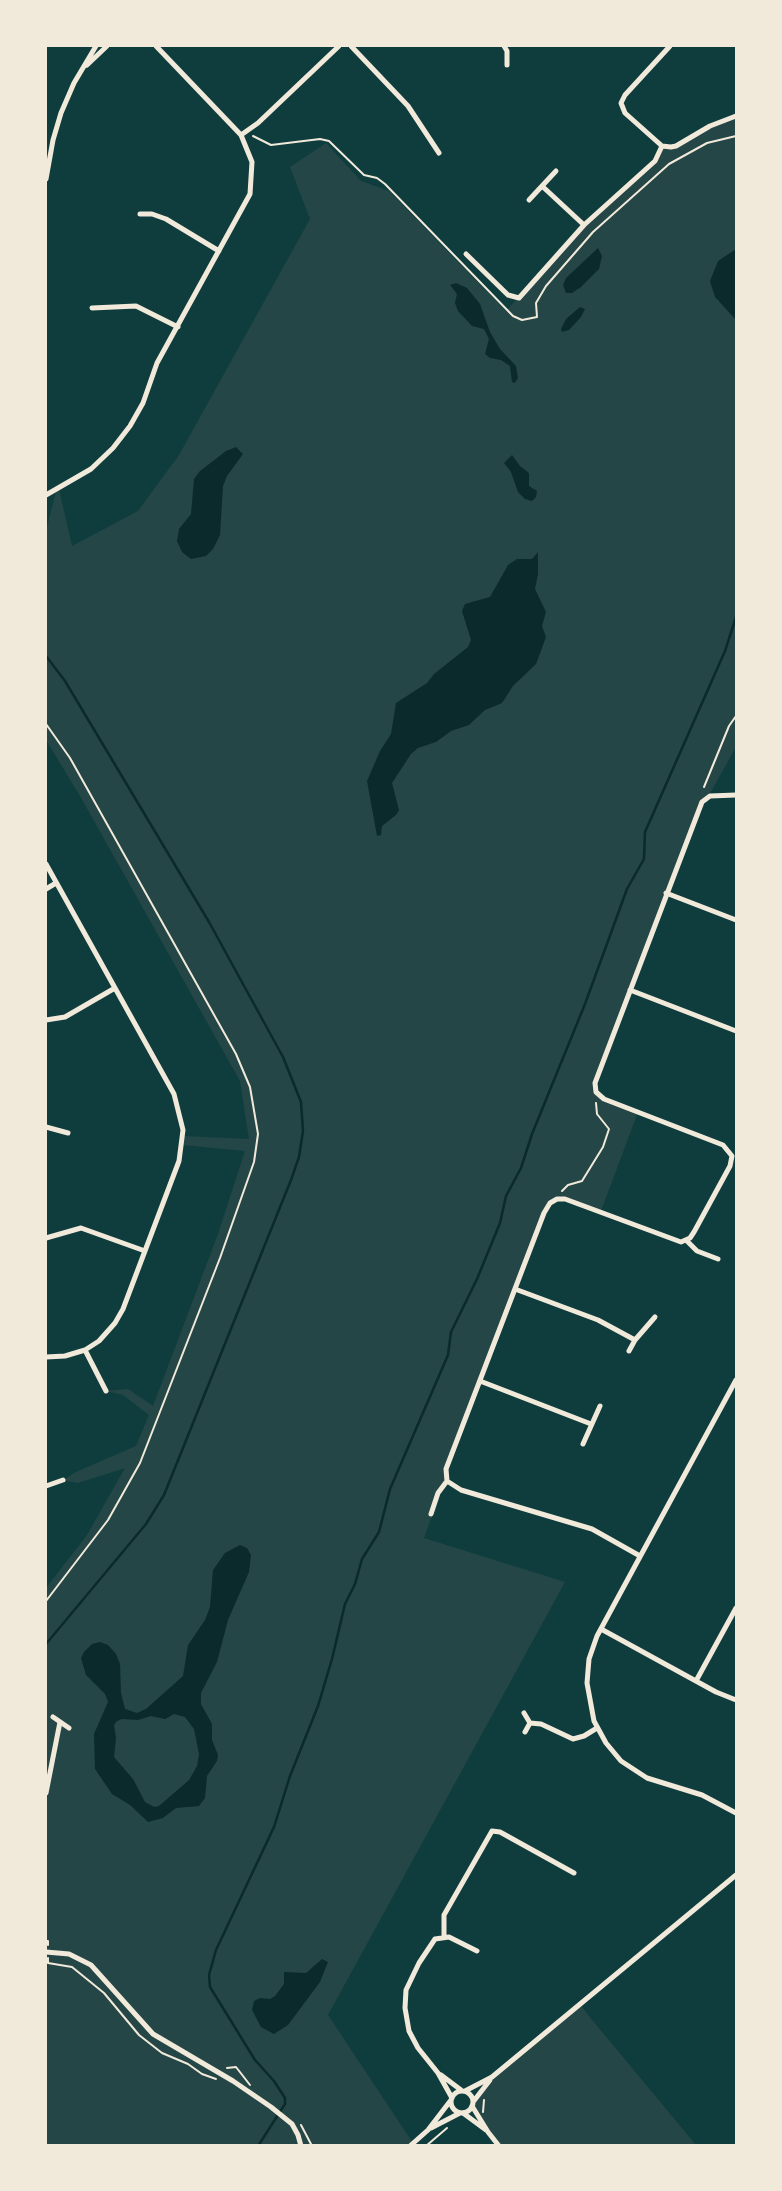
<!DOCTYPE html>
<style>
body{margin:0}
#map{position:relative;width:782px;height:2191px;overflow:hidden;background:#0f3d3e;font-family:Barlow,sans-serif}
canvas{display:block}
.frame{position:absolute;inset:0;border:47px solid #f1e9da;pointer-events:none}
</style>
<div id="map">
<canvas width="782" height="2191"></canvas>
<div class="frame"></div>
</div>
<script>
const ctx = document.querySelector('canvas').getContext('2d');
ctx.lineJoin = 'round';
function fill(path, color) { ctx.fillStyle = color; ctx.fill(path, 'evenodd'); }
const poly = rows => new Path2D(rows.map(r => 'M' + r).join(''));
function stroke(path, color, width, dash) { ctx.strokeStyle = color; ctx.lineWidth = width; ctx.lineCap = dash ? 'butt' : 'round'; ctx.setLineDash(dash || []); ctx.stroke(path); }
fill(poly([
 [736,116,736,747,708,797,704,800,595,1083,600,1096,638,1112,604,1203,600,1213,559,1199,548,1206,446,1469,446,1477,424,1538,565,1582,328,2015,413,2143,410,2145,46,2145,46,1588,87,1535,125,1468,78,1483,63,1480,76,1472,136,1446,149,1415,123,1395,106,1391,128,1389,153,1406,218,1234,245,1151,183,1145,183,1136,249,1139,240,1081,80,796,46,740,46,531,56,491,59,489,72,546,138,511,179,455,310,219,290,167,326,143,361,181,389,191,506,311,562,249,655,161,662,146,671,147],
 [580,2004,588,2015,696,2145,499,2145,472,2106,492,2077]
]), '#244646');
fill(poly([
 [598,248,602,256,599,269,581,287,572,293,566,293,563,285,566,278],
 [736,249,736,320,715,297,710,281,718,261],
 [456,283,467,288,480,304,490,332,500,349,516,366,518,378,515,383,512,382,510,366,501,360,490,358,485,354,489,339,484,329,472,326,458,311,455,303,457,294,450,285],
 [580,307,585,309,581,317,569,330,562,332,561,329,566,319],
 [236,447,243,454,227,476,223,486,220,535,213,549,206,556,191,559,182,552,177,541,179,529,191,514,194,479,200,471,226,451],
 [512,455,520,466,529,473,529,486,537,491,536,497,532,501,525,499,518,492,511,472,504,463],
 [538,552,538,574,535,589,546,612,542,626,546,637,536,664,513,686,502,703,485,710,469,725,451,731,436,742,418,748,411,754,392,783,399,810,396,815,382,826,381,835,377,836,367,781,380,751,391,734,396,703,427,683,434,674,468,647,471,640,462,611,465,604,490,597,508,565,517,559,532,559],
 [240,1545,247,1548,251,1555,249,1572,228,1620,217,1662,201,1693,201,1704,212,1724,212,1740,218,1755,217,1761,207,1776,205,1798,199,1806,176,1808,163,1818,148,1822,130,1805,112,1794,95,1769,94,1734,108,1702,105,1694,86,1675,81,1658,84,1652,92,1644,100,1642,108,1645,116,1654,120,1664,121,1693,125,1709,137,1713,146,1709,183,1676,188,1645,205,1620,210,1607,213,1570,225,1553],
 [174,1714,185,1717,194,1729,199,1754,197,1766,189,1780,159,1806,154,1807,145,1802,133,1779,114,1757,116,1738,114,1725,117,1721,122,1719,138,1720,151,1716,165,1719],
 [322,1959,328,1962,320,1982,288,2025,274,2034,261,2027,252,2010,254,2001,260,1998,270,1999,275,1996,284,1984,284,1972,306,1973]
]), '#0a2a2b');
stroke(poly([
 [46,656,65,681,209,922,283,1057,301,1102,303,1131,299,1157,291,1180,164,1495,146,1524,46,1644],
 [258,2146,285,2104,285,2098,274,2081,255,2060,210,1987,209,1975,216,1950,274,1827,290,1776,318,1706,332,1659,345,1604,355,1584,362,1559,379,1532,390,1489,448,1355,451,1332,477,1279,500,1223,506,1196,521,1168,532,1134,585,1004,627,889,644,859,645,832,725,651,736,617]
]), '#0a2a2b', 2.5);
stroke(poly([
 [253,136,271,145,320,139,329,141,364,175,377,178,385,184,513,316,522,320,537,317,536,303,546,286,593,232,669,164,707,143,736,136],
 [46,724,70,758,236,1054,250,1087,258,1134,254,1162,220,1258,140,1463,108,1520,46,1601],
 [704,787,729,726,736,716],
 [562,1191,568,1185,582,1181,603,1147,609,1129,597,1114,596,1103],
 [46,1941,48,1941,48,1945],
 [48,1958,48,1963,72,1967,104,1993,139,2035,162,2053,188,2064,202,2074,216,2079],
 [227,2068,236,2067,250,2085],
 [483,2112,484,2100],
 [301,2125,312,2146],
 [426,2146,447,2128]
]), '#f1e9da', 2);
stroke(poly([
 [351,46,408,106,439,153],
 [504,46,507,51,507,65],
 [87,65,107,46],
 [241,135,258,123,339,46],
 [662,146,625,113,621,103,625,95,670,46],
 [46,179,53,140,61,113,74,83,96,46],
 [542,186,556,171],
 [529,200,542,186,584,225],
 [140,214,152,214,166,219,219,251],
 [466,254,508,295,519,298,584,225,655,161,662,146,671,147,676,146,710,126,736,116],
 [92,308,136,306,178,327],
 [46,495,91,469,113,448,130,426,143,403,157,363,250,194,252,162,241,135,156,46],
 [46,864,174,1094,183,1130,179,1161,123,1309,115,1323,99,1341,85,1350,65,1356,46,1357],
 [46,889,56,883],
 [666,893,736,920],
 [630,990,736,1031],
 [46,1020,65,1017,115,988],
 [46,1127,68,1133],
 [46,1238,81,1228,145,1251],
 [686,1240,697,1251,718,1259],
 [515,1289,598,1320,635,1340],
 [85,1350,106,1391],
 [629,1351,635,1340,655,1317],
 [736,1380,597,1636,589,1659,587,1683,594,1721,606,1743,621,1761,647,1778,702,1795,736,1813],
 [480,1381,591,1424],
 [583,1444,600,1406],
 [447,1481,461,1490,592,1529,640,1556],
 [46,1486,63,1480],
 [431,1514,438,1493,447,1481,446,1469,544,1213,550,1203,557,1199,565,1199,681,1242,690,1238,694,1232,730,1166,732,1156,723,1145,604,1099,596,1092,595,1083,702,802,710,796,736,795],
 [601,1629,716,1692,736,1700],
 [696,1681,736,1608],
 [524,1713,530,1723,525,1732],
 [53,1717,69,1728],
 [530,1723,541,1724,573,1739,584,1736,597,1728],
 [46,1793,60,1722],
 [444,1936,444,1915,492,1831,500,1832,574,1873],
 [46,1952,69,1954,91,1965,153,2034,233,2081,271,2107,292,2124,298,2135,301,2146],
 [441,2075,461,2090],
 '451 2102a11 11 0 1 1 22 0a11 11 0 1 1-22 0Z',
 [465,2091,492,2077,736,1875],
 [452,2098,438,2073,418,2048,409,2031,405,2008,406,1990,419,1963,435,1939,449,1937,477,1951],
 [473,2102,490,2080],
 [472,2106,488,2132,499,2146],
 [463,2113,486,2130],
 [431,2128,460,2113],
 [410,2146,428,2130,451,2100]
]), '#f1e9da', 5);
</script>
